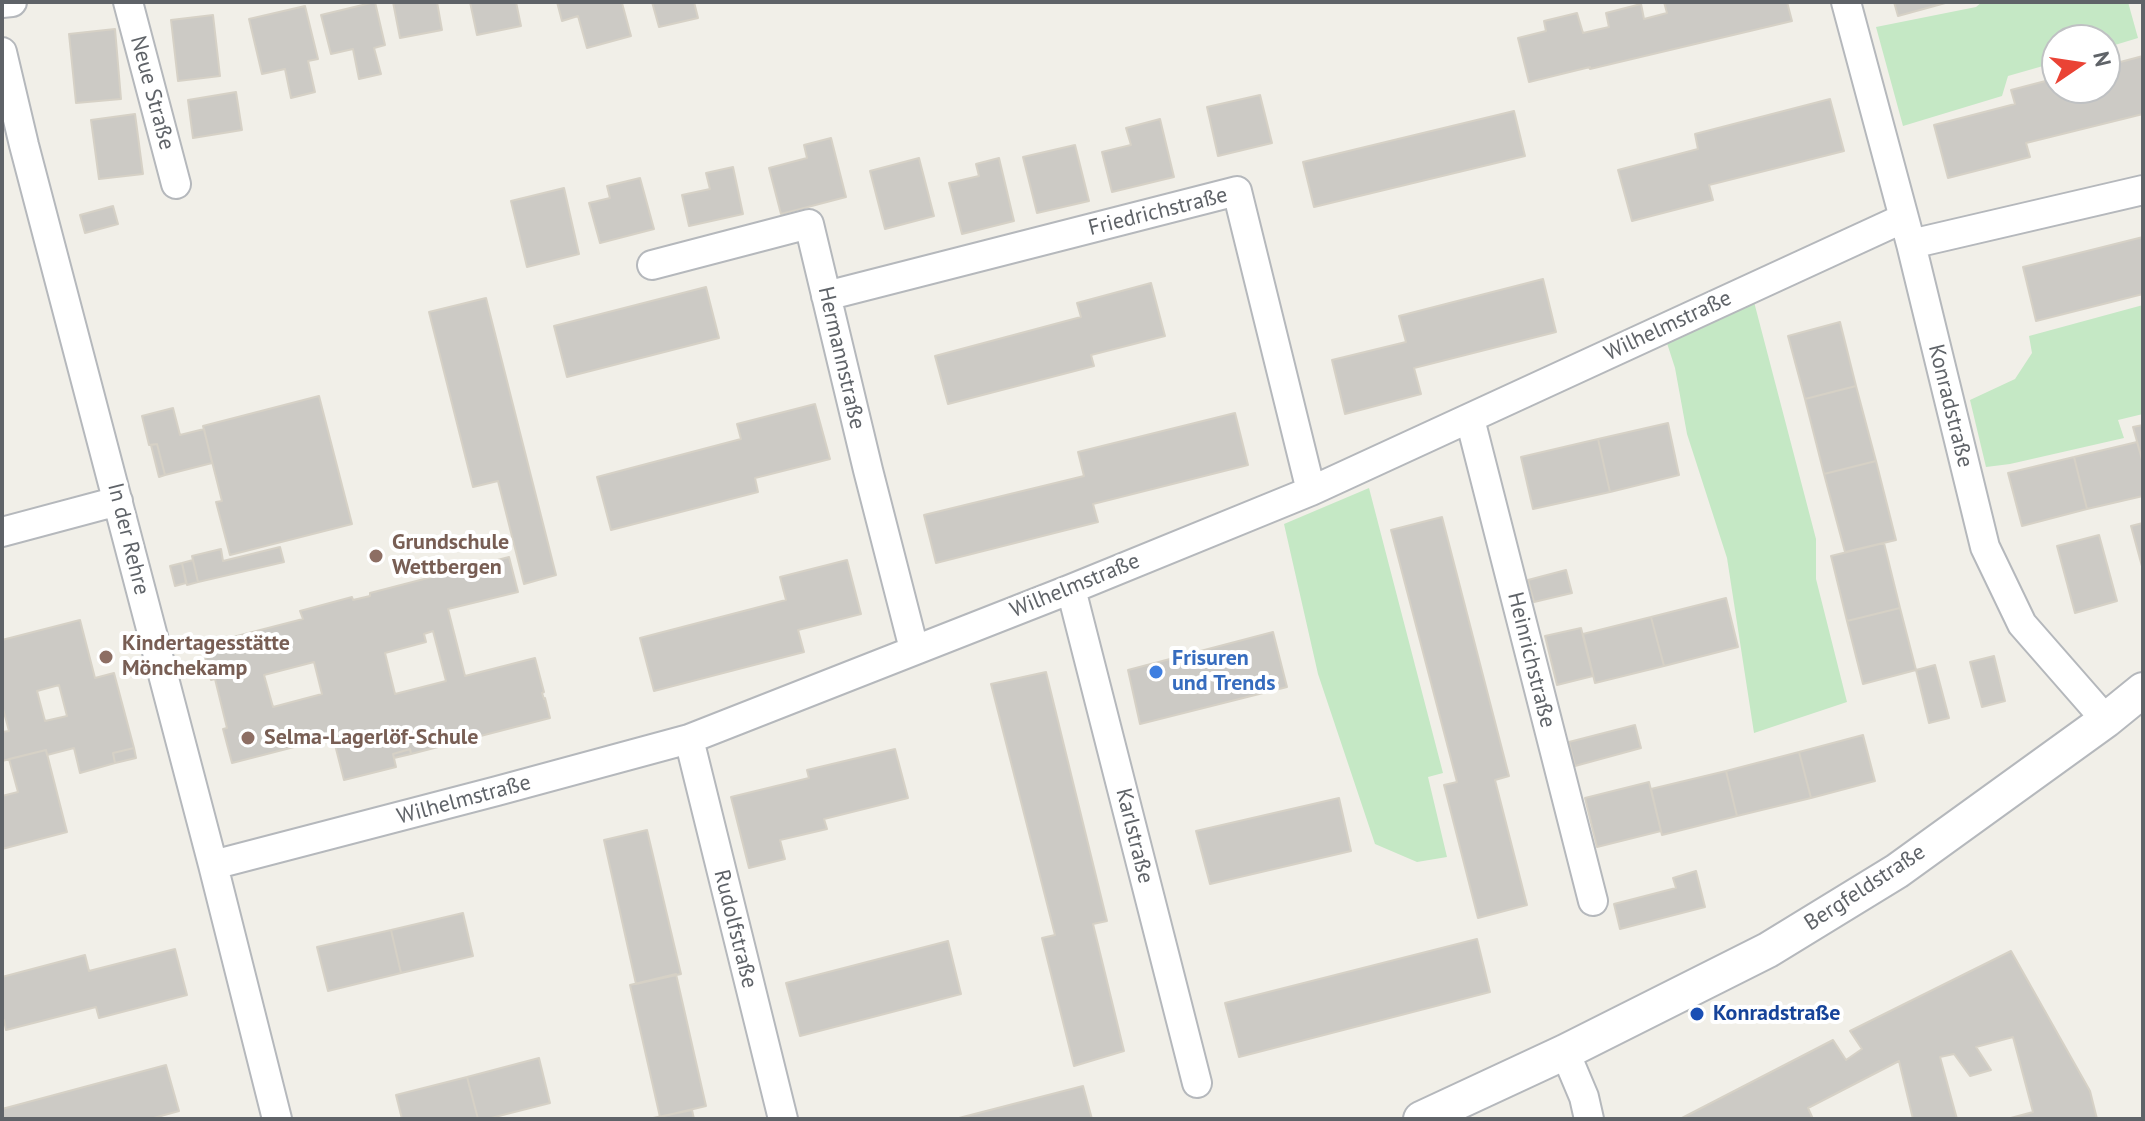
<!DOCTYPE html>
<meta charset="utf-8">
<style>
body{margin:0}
#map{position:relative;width:2145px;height:1121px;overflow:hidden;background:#f1efe8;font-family:"PT Sans",sans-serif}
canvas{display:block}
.frame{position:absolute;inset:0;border:4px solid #5f6368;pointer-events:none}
.north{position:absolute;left:2041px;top:24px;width:80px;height:80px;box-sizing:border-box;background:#fff;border:2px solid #bfc1c3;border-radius:50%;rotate:77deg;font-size:22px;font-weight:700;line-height:32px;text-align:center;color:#5f6368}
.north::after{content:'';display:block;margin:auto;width:28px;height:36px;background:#ea4335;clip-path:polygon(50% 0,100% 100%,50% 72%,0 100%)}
</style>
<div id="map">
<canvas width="2145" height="1121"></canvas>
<div class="frame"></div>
<div class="north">N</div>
</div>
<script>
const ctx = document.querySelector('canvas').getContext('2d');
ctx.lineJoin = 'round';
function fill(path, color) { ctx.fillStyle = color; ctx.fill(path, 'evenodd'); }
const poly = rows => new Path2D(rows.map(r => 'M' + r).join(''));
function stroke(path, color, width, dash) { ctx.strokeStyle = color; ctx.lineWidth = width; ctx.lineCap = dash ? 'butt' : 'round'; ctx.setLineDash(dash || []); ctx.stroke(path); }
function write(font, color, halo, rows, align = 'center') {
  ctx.font = font + ' "PT Sans",sans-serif'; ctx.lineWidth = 8; ctx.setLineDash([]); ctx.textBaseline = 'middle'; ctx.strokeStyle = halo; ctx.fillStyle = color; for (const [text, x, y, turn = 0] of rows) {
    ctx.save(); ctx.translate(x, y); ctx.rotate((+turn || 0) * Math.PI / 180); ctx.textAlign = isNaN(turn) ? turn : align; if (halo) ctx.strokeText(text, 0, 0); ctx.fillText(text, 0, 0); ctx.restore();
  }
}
fill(poly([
 [1982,2,2128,2,2138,38,2105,48,2105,40,2057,40,2057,62,2008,76,2002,96,1903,126,1876,27,1976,7],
 [1753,298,1816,539,1816,579,1847,702,1754,733,1727,558,1687,434,1675,368,1666,340],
 [2143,305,2143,414,2118,420,2124,438,2010,464,1986,467,1970,400,2015,379,2032,353,2029,336],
 [1369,488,1443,773,1428,777,1447,857,1417,862,1375,844,1318,674,1284,524]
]), '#c5e8c5');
const building = poly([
 [375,2,385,45,374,48,381,74,359,79,353,49,331,54,321,15,375,2],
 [393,2,437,2,442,30,400,38,393,2],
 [470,2,516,2,521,26,477,35,470,2],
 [557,2,624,2,622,3,631,36,587,48,578,16,562,21,557,2],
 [652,2,694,2,698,18,659,27,652,2],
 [1664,2,1787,2,1792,21,1590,69,1590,67,1529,82,1518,38,1546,31,1544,21,1577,13,1583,33,1609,27,1606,13,1641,4,1644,19,1667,13,1664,2],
 [1894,2,1949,2,1898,16,1894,2],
 [305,6,318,59,308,61,315,92,291,98,285,69,262,74,249,19,305,6],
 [213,15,220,76,178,81,171,20,213,15],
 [115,29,121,99,76,103,69,34,115,29],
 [2143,56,2143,114,2026,143,2030,157,1948,178,1934,125,2015,104,2011,90,2057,78,2057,88,2105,88,2105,66,2143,56],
 [236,92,242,130,193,138,188,100,236,92],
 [1260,95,1272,143,1218,156,1207,107,1260,95],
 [1830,99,1844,151,1709,185,1713,200,1632,221,1618,170,1698,149,1695,134,1830,99],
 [1514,111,1525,156,1314,207,1303,162,1514,111],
 [135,114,143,174,99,179,91,120,135,114],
 [1160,119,1174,177,1112,192,1102,152,1131,145,1126,128,1160,119],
 [831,138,846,197,781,214,769,168,807,158,804,145,831,138],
 [1075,145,1089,201,1037,213,1023,157,1075,145],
 [919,158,934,216,885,229,870,171,919,158],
 [999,158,1014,221,962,234,949,183,979,176,976,164,999,158],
 [733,167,743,214,689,226,682,195,710,189,706,173,733,167],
 [640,178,654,229,600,243,589,203,610,198,607,186,640,178],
 [564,188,579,254,527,267,511,201,564,188],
 [113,206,118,224,85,233,80,215,113,206],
 [2143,237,2143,294,2036,321,2023,267,2143,237],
 [1543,279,1556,332,1414,368,1421,394,1345,414,1332,360,1406,342,1399,316,1543,279],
 [1151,283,1165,336,1091,355,1094,366,948,404,935,356,1081,317,1077,303,1151,283],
 [706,287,719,338,567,377,554,326,706,287],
 [486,298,556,575,524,584,498,481,473,487,429,312,486,298],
 [1840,322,1856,386,1805,399,1788,336,1840,322],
 [1856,386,1876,461,1824,474,1805,399,1856,386],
 [319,396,352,524,230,555,216,502,222,501,203,426,319,396],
 [815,404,830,459,755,478,758,492,611,530,597,477,741,439,737,424,815,404],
 [173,408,180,435,204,429,212,463,165,475,157,444,149,445,142,416,173,408],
 [1235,413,1248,465,1093,504,1098,522,936,563,924,515,1084,476,1078,452,1235,413],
 [1668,423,1679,475,1610,492,1598,439,1668,423],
 [2143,425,2143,463,2133,427,2143,425],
 [1598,439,1610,492,1533,509,1521,457,1598,439],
 [2137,442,2143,463,2143,496,2087,509,2074,457,2137,442],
 [157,444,165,475,159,477,151,445,157,444],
 [2074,457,2087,509,2022,526,2008,473,2074,457],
 [1876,461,1896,540,1845,552,1824,474,1876,461],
 [1442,517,1509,776,1495,780,1527,905,1478,918,1444,785,1457,782,1391,530,1442,517],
 [2143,523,2143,570,2131,526,2143,523],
 [2099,535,2117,601,2075,613,2057,546,2099,535],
 [1884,543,1900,608,1847,621,1831,556,1884,543],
 [280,547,284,562,198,582,192,556,221,549,223,561,280,547],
 [509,557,518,592,448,609,465,676,535,658,544,692,542,693,544,699,545,698,550,718,411,754,410,749,393,754,396,767,344,780,333,737,232,763,223,729,227,728,215,679,211,680,202,645,303,619,300,611,352,597,353,600,370,596,370,593,509,557],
 [433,631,446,681,395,694,385,653,426,642,424,634,433,631],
 [314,662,322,694,273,707,264,675,314,662],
 [193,560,198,582,187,585,182,563,193,560],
 [847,560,861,614,798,630,804,652,654,691,640,638,786,600,780,577,847,560],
 [182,563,186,583,175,586,170,566,182,563],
 [1566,570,1572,593,1534,602,1528,580,1566,570],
 [1726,598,1738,647,1664,666,1651,617,1726,598],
 [1900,608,1916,670,1863,684,1847,621,1900,608],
 [1651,617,1664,666,1595,683,1583,634,1651,617],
 [80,620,95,678,114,673,134,748,113,753,115,763,80,773,74,748,47,755,46,750,2,761,2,732,9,731,2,705,2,640,80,620],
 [59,685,67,716,45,721,37,691,59,685],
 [1581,628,1593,676,1557,685,1545,636,1581,628],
 [1273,632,1287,687,1140,724,1128,670,1273,632],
 [1994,656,2005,701,1982,707,1970,662,1994,656],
 [1935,665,1949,718,1929,723,1916,670,1935,665],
 [1046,672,1107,921,1093,924,1124,1051,1074,1066,1042,938,1055,935,991,684,1046,672],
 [1635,725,1641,748,1575,766,1569,742,1635,725],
 [1863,735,1875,781,1811,798,1799,752,1863,735],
 [134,748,136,758,115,763,113,753,134,748],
 [410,749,411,754,394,758,393,754,410,749],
 [895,749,908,798,824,819,827,829,780,840,785,859,749,868,731,797,809,778,807,770,895,749],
 [46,750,67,832,2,849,2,796,18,792,9,759,46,750],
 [1799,752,1811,798,1737,816,1726,771,1799,752],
 [1726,771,1737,816,1662,835,1651,789,1726,771],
 [1649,782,1661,831,1597,847,1585,798,1649,782],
 [1339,798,1351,851,1210,884,1196,831,1339,798],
 [647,830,681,974,636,984,604,840,647,830],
 [1696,871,1705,907,1620,929,1614,904,1676,888,1673,878,1696,871],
 [463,913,473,956,401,973,391,930,463,913],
 [391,930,401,973,328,991,317,947,391,930],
 [1477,939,1490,992,1239,1057,1225,1003,1477,939],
 [948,941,961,994,800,1036,786,983,948,941],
 [175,949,187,995,99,1018,96,1007,6,1030,4,1020,2,1020,2,977,85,955,89,971,175,949],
 [2011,951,2090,1091,2097,1119,2007,1119,2033,1112,2013,1037,1976,1047,1991,1070,1970,1076,1954,1054,1940,1057,1957,1119,1913,1119,1899,1061,1808,1108,1813,1119,1680,1119,1833,1040,1846,1060,1862,1049,1850,1031,2011,951],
 [676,974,706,1106,660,1117,630,985,676,974],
 [539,1058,550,1103,487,1119,478,1119,467,1077,539,1058],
 [166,1065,179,1111,150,1119,2,1119,2,1109,166,1065],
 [467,1077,478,1119,402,1119,396,1095,467,1077],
 [1083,1086,1092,1119,955,1119,1083,1086],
 [692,1110,694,1119,653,1119,653,1118,692,1110]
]);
fill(building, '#cccac5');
stroke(building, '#d6d1c6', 2);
const minor = poly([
 [128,2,176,184],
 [1846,2,1911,244,1985,547,2022,624,2106,720],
 [2,3,12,2],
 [2,52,24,145,213,865,277,1119],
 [1911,244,2143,190],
 [652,265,809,224,868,470,914,649],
 [826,296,1237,191,1311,491],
 [1470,419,1593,901],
 [2,532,118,501],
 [1071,589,1197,1083],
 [689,739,783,1119],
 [213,865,497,791,689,739,1071,589,1311,491,1904,218],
 [1565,1052,1584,1097,1589,1119]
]);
const tertiary = poly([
 [1421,1119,1565,1052,1768,950,1897,871,2106,720,2143,690]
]);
stroke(minor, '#b5b8bc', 32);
stroke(tertiary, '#b5b8bc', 38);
stroke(minor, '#fff', 28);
stroke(tertiary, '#fff', 34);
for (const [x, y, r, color] of [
 [376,556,8,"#8d6e63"],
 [106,657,8,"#8d6e63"],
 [1156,672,8,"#3f7fe0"],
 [248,738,8,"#8d6e63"],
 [1697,1014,8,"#1a4fb4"]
]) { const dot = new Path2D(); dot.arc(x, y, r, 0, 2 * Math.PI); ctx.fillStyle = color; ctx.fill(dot); stroke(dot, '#fff', 3); }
write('22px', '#5f6368', '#fff', [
 ["Neue Straße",152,93,75],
 ["Friedrichstraße",1158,212,-14],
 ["Wilhelmstraße",1668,326,-25],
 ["Hermannstraße",841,358,77],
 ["Konradstraße",1950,406,76],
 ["In der Rehre",128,539,76],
 ["Wilhelmstraße",1075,586,-22],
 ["Heinrichstraße",1531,660,76],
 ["Wilhelmstraße",464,800,-15],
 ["Karlstraße",1134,836,76],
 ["Bergfeldstraße",1865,888,-33],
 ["Rudolfstraße",735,929,76]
]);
write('bold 22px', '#785e54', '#fff', [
 ["Grundschule",392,543],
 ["Wettbergen",392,568],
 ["Kindertagesstätte",122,644],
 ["Mönchekamp",122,669],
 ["Selma-Lagerlöf-Schule",264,738]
], 'left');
write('bold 22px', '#366cbe', '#fff', [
 ["Frisuren",1172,659],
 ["und Trends",1172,684]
], 'left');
write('bold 22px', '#164399', '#fff', [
 ["Konradstraße",1713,1014]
], 'left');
</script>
